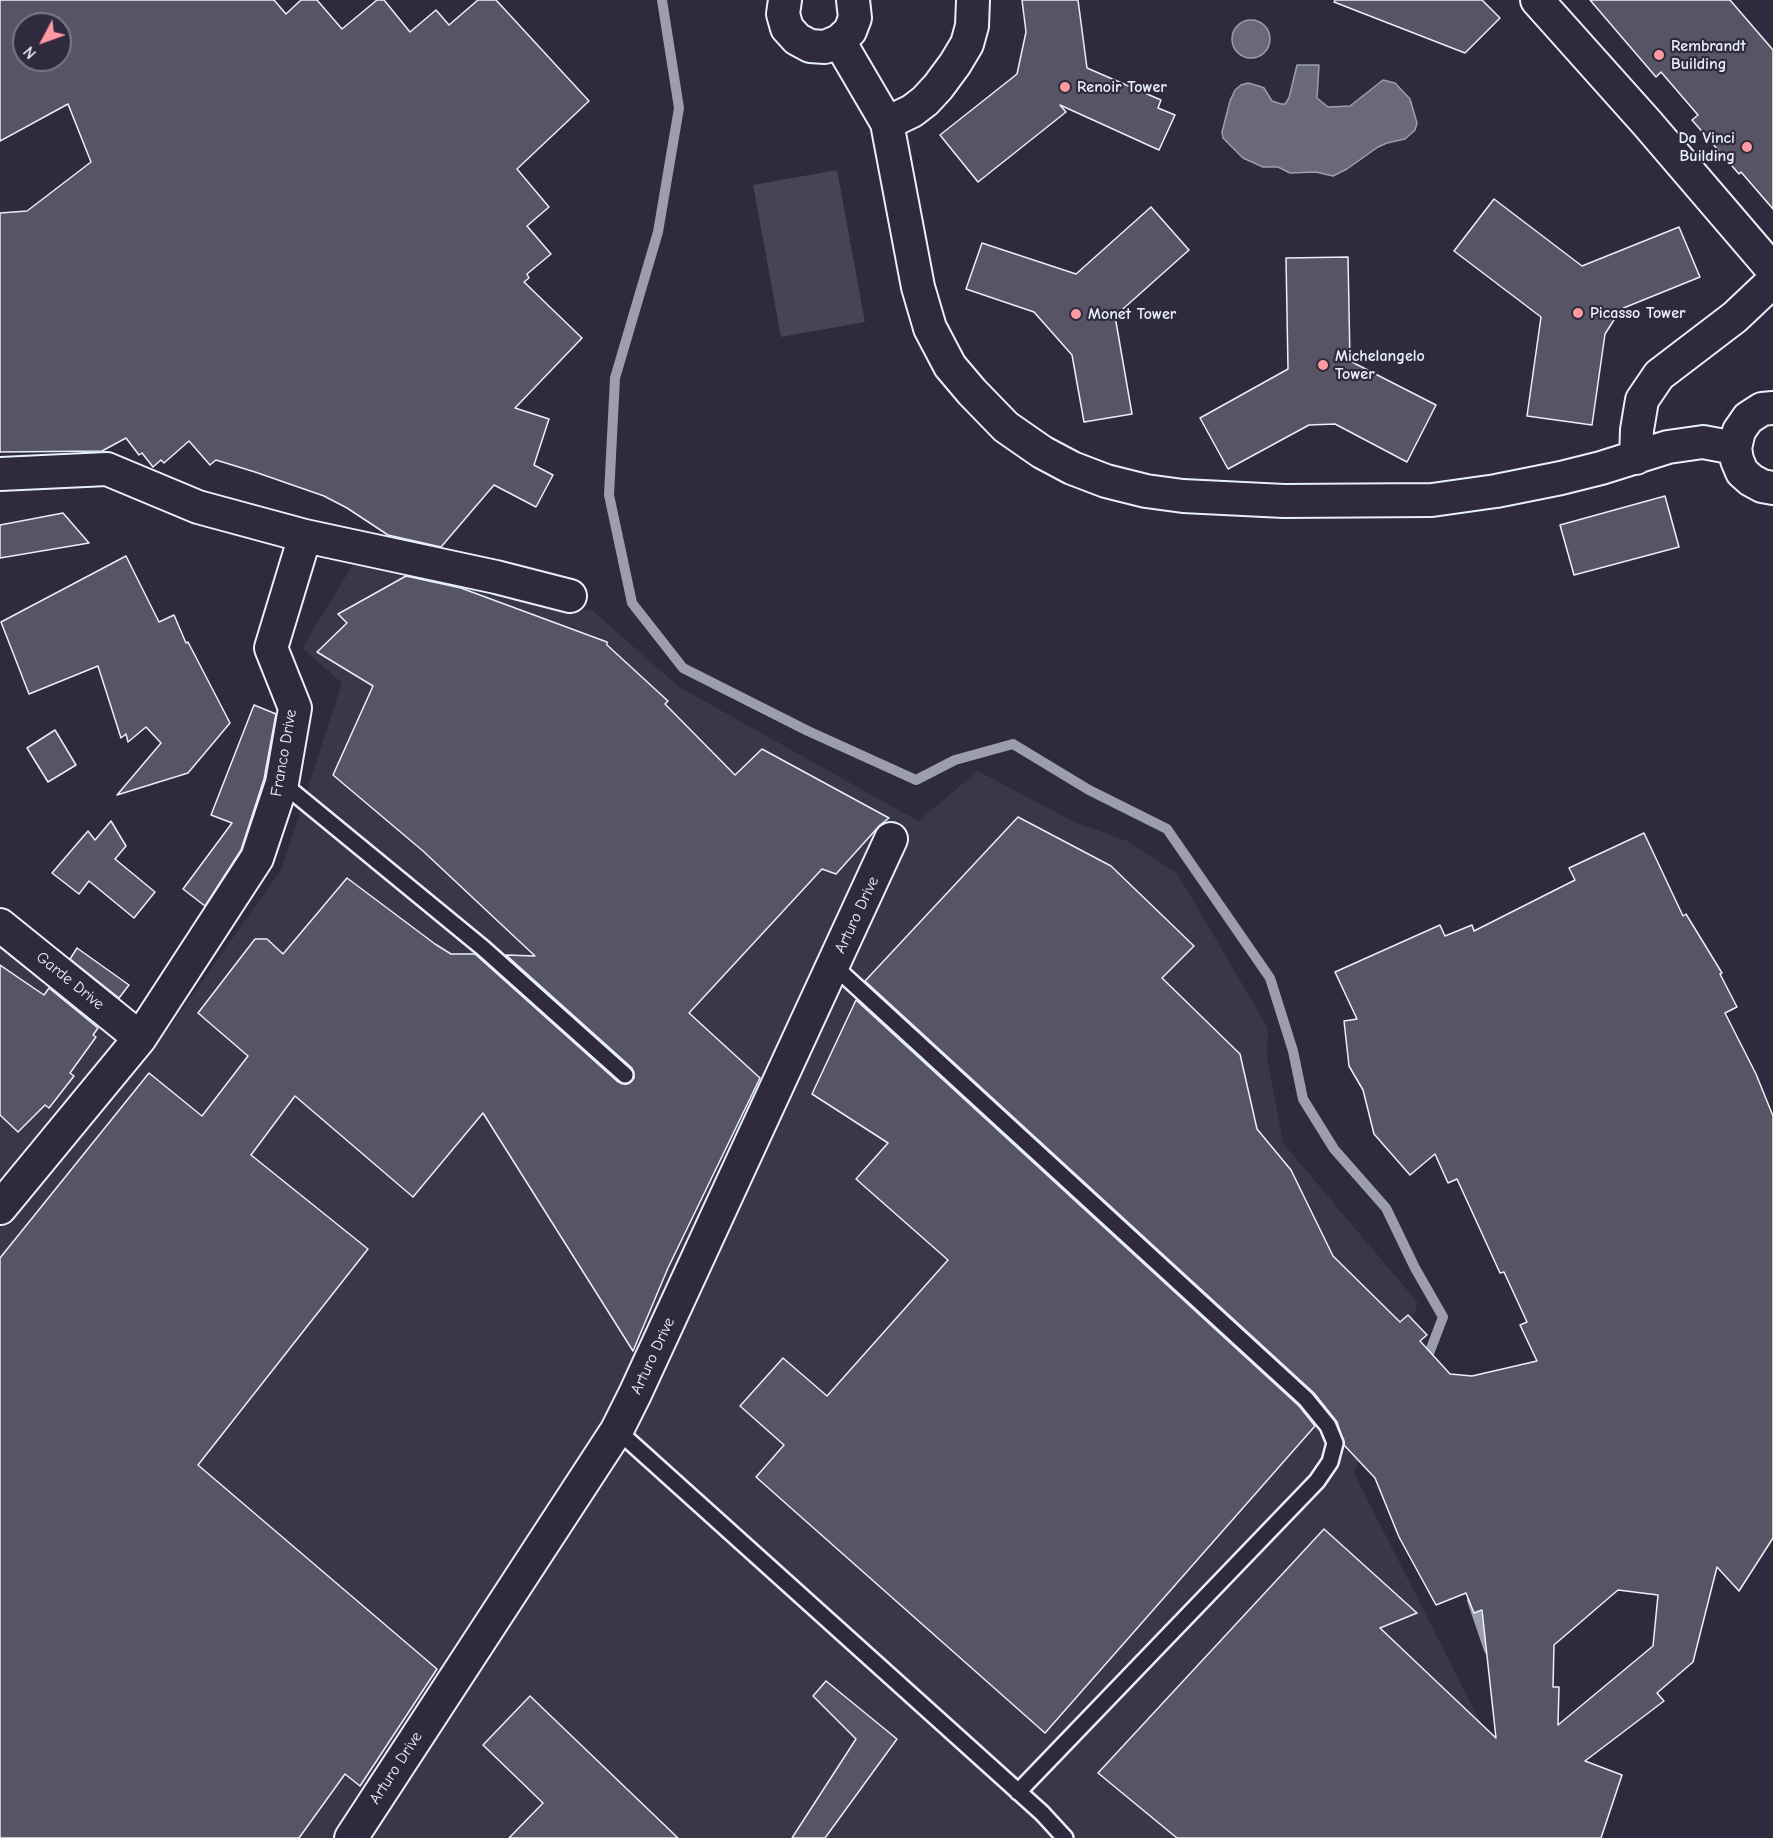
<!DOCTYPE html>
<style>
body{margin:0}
#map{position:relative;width:1773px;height:1838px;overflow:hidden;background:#2f2a3d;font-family:"Comic Neue",sans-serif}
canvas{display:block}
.north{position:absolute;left:12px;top:12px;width:60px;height:60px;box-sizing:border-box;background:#2f2a3d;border:2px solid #797a88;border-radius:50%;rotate:229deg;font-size:16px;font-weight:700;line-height:24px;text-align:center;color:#e8f1f8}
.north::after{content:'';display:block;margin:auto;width:21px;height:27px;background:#ff9aa2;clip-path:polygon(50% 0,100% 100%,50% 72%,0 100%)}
</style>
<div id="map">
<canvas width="1773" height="1838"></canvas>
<div class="north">N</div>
</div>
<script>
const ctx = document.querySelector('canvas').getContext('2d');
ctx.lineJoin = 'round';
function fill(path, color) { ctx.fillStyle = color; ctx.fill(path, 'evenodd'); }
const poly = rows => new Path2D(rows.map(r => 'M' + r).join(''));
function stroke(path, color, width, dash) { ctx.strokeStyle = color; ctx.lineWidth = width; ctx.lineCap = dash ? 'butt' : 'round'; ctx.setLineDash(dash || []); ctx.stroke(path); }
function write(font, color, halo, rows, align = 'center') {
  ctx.font = font + ' "Comic Neue",sans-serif'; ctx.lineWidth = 4.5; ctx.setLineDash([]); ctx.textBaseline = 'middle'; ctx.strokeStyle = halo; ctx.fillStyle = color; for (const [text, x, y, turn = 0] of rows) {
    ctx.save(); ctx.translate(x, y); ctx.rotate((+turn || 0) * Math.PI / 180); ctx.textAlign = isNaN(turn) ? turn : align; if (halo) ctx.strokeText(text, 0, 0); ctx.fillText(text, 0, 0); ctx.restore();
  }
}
fill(poly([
 [359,555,593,611,679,687,918,821,978,771,1074,822,1127,841,1177,873,1268,1028,1267,1057,1283,1143,1418,1303,1354,1473,1493,1747,1477,1838,0,1838,0,946,146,1060,281,870,342,683,302,648]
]), '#3b3749');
fill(poly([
 [837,170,865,322,781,337,753,185]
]), '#464455');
const water = poly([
 '1232 39a19 19 0 1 1 38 0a19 19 0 1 1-38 0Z',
 [1297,65,1319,65,1317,98,1328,107,1350,106,1383,80,1395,83,1410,99,1417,123,1415,130,1405,139,1387,143,1378,147,1347,169,1333,176,1316,172,1290,173,1278,167,1263,167,1243,158,1223,138,1222,132,1230,101,1235,90,1241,85,1248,83,1259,86,1264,88,1272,101,1281,104,1285,104,1289,98,1297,65]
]);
fill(water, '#696978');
stroke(water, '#9c9fab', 1.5);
stroke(poly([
 [662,0,679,108,658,232,615,378,609,495,632,603,683,668,808,731,916,780,955,760,1013,744,1089,790,1167,829,1270,978,1293,1051,1303,1099,1334,1149,1386,1208,1415,1268,1443,1317,1425,1364],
 [1472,1600,1489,1650]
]), '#9c9fab', 10);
const building = poly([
 [0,0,274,0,286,14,301,0,317,0,342,29,377,0,384,0,410,32,436,10,449,25,478,0,496,0,589,101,517,169,549,207,527,226,551,254,527,274,529,278,524,282,582,338,515,408,549,419,534,465,553,475,536,507,494,485,441,547,388,535,347,508,324,496,255,472,216,460,210,465,189,441,164,463,161,460,153,467,142,453,139,455,126,438,102,451,0,452,0,213,27,211,91,162,68,104,0,141,0,0],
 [24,24,60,24,60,60,24,60,24,24],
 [1022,0,1078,0,1087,68,1161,100,1158,108,1175,115,1159,150,1060,105,1066,112,978,182,940,135,1017,74,1026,32,1022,0],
 [1335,0,1482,0,1500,18,1465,53,1334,2,1335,0],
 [1590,0,1730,0,1773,50,1773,209,1741,172,1739,174,1692,120,1698,115,1661,72,1656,77,1590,0],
 [1494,199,1582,266,1679,227,1700,277,1621,309,1605,334,1592,425,1527,416,1541,317,1454,251,1494,199],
 [1151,207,1189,250,1115,316,1132,414,1084,422,1072,355,1034,312,966,289,982,243,1076,274,1151,207],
 [1348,257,1350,361,1436,405,1407,462,1335,424,1309,425,1228,469,1200,418,1288,369,1286,258,1348,257],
 [1665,496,1679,547,1574,575,1560,525,1665,496],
 [63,513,89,543,0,558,0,525,63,513],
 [126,556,159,622,174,615,186,643,188,642,230,723,188,773,117,795,161,743,146,727,128,742,126,734,121,738,98,666,29,694,1,622,126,556],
 [406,576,461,588,607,642,607,645,668,701,665,704,735,775,762,749,889,818,880,825,836,874,822,869,689,1013,760,1078,668,1268,633,1351,483,1113,413,1197,295,1096,251,1155,368,1249,198,1465,437,1669,360,1786,345,1774,299,1838,0,1838,0,1258,149,1073,202,1116,248,1056,198,1013,255,939,267,939,283,954,347,878,435,944,451,954,475,954,618,1082,627,1084,634,1078,632,1068,506,955,535,956,423,851,333,775,373,686,317,652,347,623,338,614,406,576],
 [254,705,276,714,264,779,241,850,205,906,183,889,232,823,211,815,254,705],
 [55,730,76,765,48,782,27,748,55,730],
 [1018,817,1111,866,1194,946,1162,978,1240,1054,1257,1129,1291,1170,1333,1256,1400,1322,1408,1315,1427,1335,1420,1341,1450,1374,1472,1376,1537,1361,1520,1325,1527,1322,1504,1272,1500,1273,1457,1179,1448,1183,1435,1154,1410,1175,1374,1134,1363,1090,1349,1066,1344,1021,1357,1019,1335,972,1440,925,1445,936,1472,925,1474,931,1575,880,1569,868,1644,833,1683,916,1686,914,1722,973,1720,974,1737,1007,1725,1013,1756,1074,1773,1116,1773,1538,1739,1591,1717,1567,1693,1662,1657,1693,1664,1701,1585,1761,1622,1775,1601,1838,1177,1838,1098,1773,1324,1529,1417,1613,1380,1628,1496,1738,1482,1610,1474,1613,1466,1593,1436,1605,1399,1537,1375,1478,1344,1445,1337,1422,1314,1393,865,981,1018,817],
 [1618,1590,1658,1595,1653,1646,1558,1725,1559,1687,1553,1687,1554,1645,1618,1590],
 [111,821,126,846,115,859,155,892,134,918,89,881,79,894,52,873,88,831,95,840,111,821],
 [77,948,129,985,119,998,70,959,77,948],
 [0,965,44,995,49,988,98,1028,93,1035,96,1037,70,1073,74,1076,49,1108,45,1105,18,1132,0,1115,0,965],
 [856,1000,1299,1406,1315,1426,1045,1733,756,1477,784,1445,740,1406,783,1358,827,1396,948,1260,856,1179,888,1143,812,1094,856,1000],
 [826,1681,897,1739,825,1838,792,1838,856,1739,813,1696,826,1681],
 [530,1696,678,1838,509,1838,543,1803,483,1745,530,1696]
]);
fill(building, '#575565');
stroke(building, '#e8f1f8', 1.5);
const lane = poly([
 [282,783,483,948,625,1075],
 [834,966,1306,1399,1328,1426,1335,1443,1330,1462,1317,1481,1018,1792],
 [617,1430,1042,1813,1065,1838]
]);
const street = poly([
 [785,0,783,14,787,28,797,39,810,46,825,47,839,41,850,31,855,18,853,0],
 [1537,0,1647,123,1773,270],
 [839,41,887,123,918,287,930,328,950,366,972,392,1006,427,1042,452,1072,468,1106,481,1146,491,1183,496,1284,501,1432,500,1496,491,1561,478,1601,468,1668,447,1703,442,1735,448],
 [887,123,912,111,925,101,938,87,955,64,967,44,972,26,973,0],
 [1773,408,1762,409,1748,418,1739,431,1735,448,1737,460,1742,472,1751,480,1762,486,1773,488],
 [1636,458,1637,430,1642,400,1659,375,1735,317,1773,281],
 [0,474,107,469,198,507,305,536,496,577,570,596],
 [0,925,140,1038],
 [0,1208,140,1038,257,858,282,783,295,708,271,648,305,536],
 [351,1838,617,1430,635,1394,891,839]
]);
stroke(lane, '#e8f1f8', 20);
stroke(street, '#e8f1f8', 36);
stroke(lane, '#2f2a3d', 15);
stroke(street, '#2f2a3d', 32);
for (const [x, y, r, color] of [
 [1659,55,6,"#ff9aa2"],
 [1065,87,6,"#ff9aa2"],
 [1747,147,6,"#ff9aa2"],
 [1578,313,6,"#ff9aa2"],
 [1076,314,6,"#ff9aa2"],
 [1323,365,6,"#ff9aa2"]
]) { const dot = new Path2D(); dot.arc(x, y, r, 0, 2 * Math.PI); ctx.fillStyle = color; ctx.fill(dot); stroke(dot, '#2f2a3d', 2); }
write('bold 16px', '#e8f1f8', '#2f2a3d', [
 ["Rembrandt",1671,46],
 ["Building",1671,64],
 ["Renoir Tower",1077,87],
 ["Da Vinci",1735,138,"right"],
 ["Building",1735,156,"right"],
 ["Picasso Tower",1590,313],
 ["Monet Tower",1088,314],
 ["Michelangelo",1335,356],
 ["Tower",1335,374]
], 'left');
write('16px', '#e8f1f8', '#2f2a3d', [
 ["Franco Drive",284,753,-80],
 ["Arturo Drive",857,915,-65],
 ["Garde Drive",70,981,39],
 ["Arturo Drive",653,1356,-65],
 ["Arturo Drive",396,1768,-57]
]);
</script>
